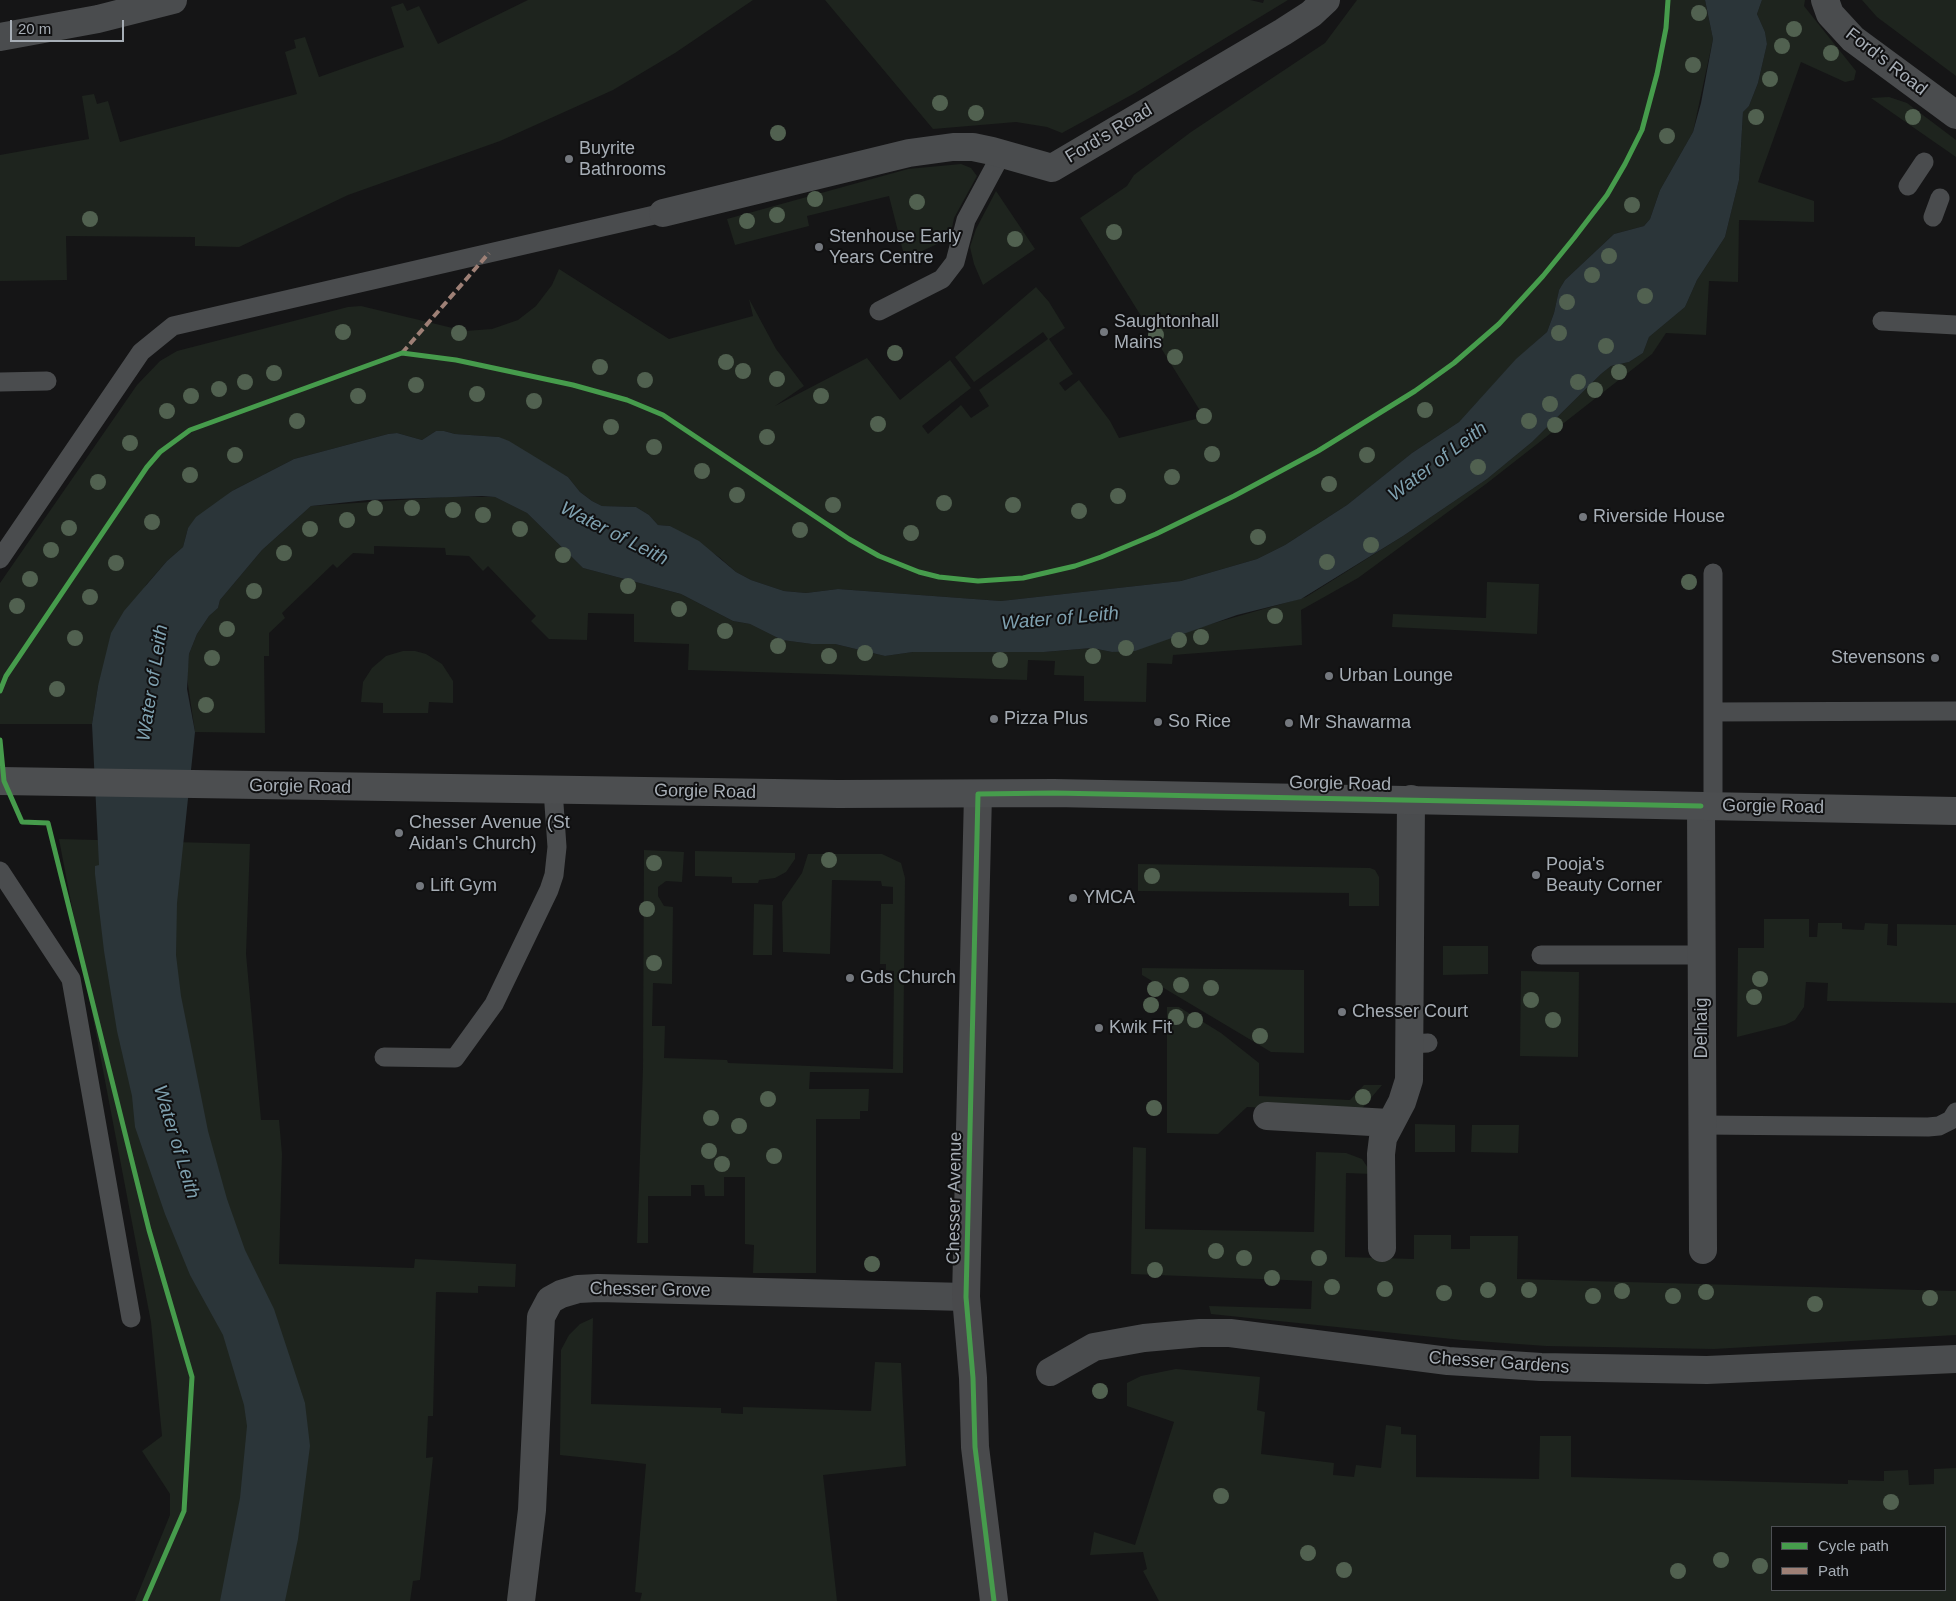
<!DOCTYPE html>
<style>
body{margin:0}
#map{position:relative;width:1956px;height:1601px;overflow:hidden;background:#151516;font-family:Arial,sans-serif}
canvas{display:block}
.legend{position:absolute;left:1771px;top:1526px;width:175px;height:65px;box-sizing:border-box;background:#101011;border:1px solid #4c4f53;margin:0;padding:6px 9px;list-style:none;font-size:15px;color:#a7aeb6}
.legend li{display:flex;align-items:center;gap:10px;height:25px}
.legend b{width:25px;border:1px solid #4c4f53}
.scale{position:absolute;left:10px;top:20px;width:114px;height:22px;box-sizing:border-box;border:2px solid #a7aeb6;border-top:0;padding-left:6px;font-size:15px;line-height:18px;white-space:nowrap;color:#a7aeb6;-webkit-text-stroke:4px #101011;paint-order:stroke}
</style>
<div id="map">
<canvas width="1956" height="1601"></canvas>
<ul class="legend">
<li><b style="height:6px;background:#469c4c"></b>Cycle path</li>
<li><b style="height:6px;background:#9e8076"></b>Path</li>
</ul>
<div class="scale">20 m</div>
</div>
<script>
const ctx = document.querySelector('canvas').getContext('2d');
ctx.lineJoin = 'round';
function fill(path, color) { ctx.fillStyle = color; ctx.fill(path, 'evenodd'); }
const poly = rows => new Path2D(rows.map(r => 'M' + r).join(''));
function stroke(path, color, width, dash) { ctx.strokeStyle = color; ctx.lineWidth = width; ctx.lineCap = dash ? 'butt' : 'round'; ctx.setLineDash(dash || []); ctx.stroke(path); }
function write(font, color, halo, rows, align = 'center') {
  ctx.font = font + ' Arial,sans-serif'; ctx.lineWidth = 4; ctx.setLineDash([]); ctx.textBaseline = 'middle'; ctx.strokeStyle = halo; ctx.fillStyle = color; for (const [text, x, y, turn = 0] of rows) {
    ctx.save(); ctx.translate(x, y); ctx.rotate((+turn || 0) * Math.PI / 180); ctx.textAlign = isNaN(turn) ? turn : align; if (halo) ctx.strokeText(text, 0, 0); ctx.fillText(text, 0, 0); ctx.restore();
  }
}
fill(poly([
 [528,0,753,0,675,53,613,90,500,141,348,195,239,247,195,246,195,237,66,236,67,280,0,281,0,155,89,139,82,96,94,94,97,104,108,101,120,142,297,94,285,52,296,48,294,40,305,37,319,77,404,47,391,7,403,3,407,11,419,6,438,44],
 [825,0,1250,0,1263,3,1264,0,1288,0,1135,93,1062,133,1047,127,1016,122,933,129],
 [1357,0,1705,0,1713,39,1693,132,1660,190,1650,219,1644,226,1614,234,1565,280,1559,290,1554,313,1547,332,1516,360,1459,422,1412,453,1347,505,1285,545,1257,559,1181,581,1001,601,838,589,806,593,784,591,751,580,736,572,719,557,670,526,658,525,649,515,636,507,602,506,592,501,580,492,568,477,499,437,455,434,444,431,436,431,422,440,397,433,388,434,294,459,232,491,188,528,183,547,167,561,146,585,98,686,92,724,0,724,0,583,137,385,160,361,177,351,348,307,361,306,465,331,492,329,518,320,536,306,552,285,559,269,669,339,753,316,749,299,776,349,804,386,775,406,867,358,900,400,950,360,971,388,922,426,928,434,961,405,971,418,989,406,979,390,1048,339,1043,332,974,382,955,357,1036,287,1049,302,1065,328,1049,339,1073,374,1059,383,1065,391,1079,380,1110,421,1119,438,1204,417,1080,218,1127,186,1134,175,1191,132,1325,43],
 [1762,0,1805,0,1804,6,1856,71,1854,80,1845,82,1801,62,1758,182,1814,201,1814,222,1739,220,1738,282,1709,281,1706,335,1666,333,1652,354,1486,484,1358,578,1301,610,1302,645,1173,655,1172,664,1147,663,1146,702,1084,701,1084,676,1054,675,1055,661,1028,660,1027,680,688,670,689,644,634,642,634,614,588,613,587,640,549,639,531,621,536,616,488,566,483,571,469,556,446,555,445,548,374,546,374,554,353,553,337,568,333,564,282,613,285,618,269,633,269,656,264,656,265,733,195,732,187,678,189,654,197,634,209,616,218,608,220,600,262,550,311,506,445,497,495,497,527,513,583,568,681,594,733,621,750,624,782,640,812,644,835,644,885,656,913,652,1044,652,1092,648,1112,652,1306,597,1403,536,1487,479,1532,442,1601,374,1611,366,1629,362,1643,353,1649,337,1685,307,1697,280,1725,237,1739,180,1743,112,1749,106,1758,83,1767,44,1765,32,1757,14],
 [1862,0,1956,0,1956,76,1877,17],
 [1889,97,1907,103,1956,140,1956,157,1871,98],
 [961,164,971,168,977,176,954,218,950,238,905,259,889,196,807,216,809,226,735,245,727,219,908,169],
 [996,191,1035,249,983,285,974,264,970,247,976,229],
 [1487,582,1539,584,1537,634,1392,627,1393,614,1486,618],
 [403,651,415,651,426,654,442,664,453,681,453,703,429,702,428,713,383,713,383,703,361,702,363,682,372,668,386,656],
 [59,839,250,844,246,954,261,1120,279,1120,282,1154,279,1264,414,1268,415,1259,516,1264,515,1287,478,1286,478,1293,436,1292,433,1416,428,1416,426,1458,433,1457,420,1580,413,1581,410,1601,135,1601,170,1515,170,1494,142,1451,162,1436,151,1322],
 [644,850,684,852,682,882,666,881,658,887,658,896,664,906,673,907,672,984,653,983,652,1026,665,1026,664,1058,727,1060,728,1063,893,1069,894,971,886,970,886,964,880,964,881,904,893,904,893,887,882,886,881,881,832,880,830,954,783,952,782,902,802,873,808,854,882,854,901,863,905,878,903,1073,810,1072,809,1089,869,1089,868,1111,860,1111,860,1119,816,1119,816,1273,753,1273,754,1245,745,1244,745,1177,724,1177,724,1196,705,1196,704,1185,691,1185,691,1196,648,1196,648,1243,637,1243,643,1068],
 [695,851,795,853,795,859,786,872,775,878,759,880,758,883,732,883,732,877,695,876],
 [1138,864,1370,868,1375,870,1379,877,1379,906,1349,906,1349,893,1138,891],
 [754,904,773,905,772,955,753,955],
 [1764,919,1809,919,1809,937,1817,937,1818,923,1842,923,1842,929,1864,930,1865,923,1888,924,1887,945,1897,946,1897,924,1956,925,1956,1003,1827,1001,1828,983,1806,982,1804,1007,1795,1020,1785,1025,1737,1037,1738,948,1764,948],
 [1443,946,1488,946,1488,974,1443,975],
 [1142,968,1304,970,1304,1053,1271,1052,1142,975],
 [1521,971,1579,972,1578,1057,1520,1056],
 [1167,1007,1179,1007,1221,1033,1259,1063,1259,1096,1350,1100,1364,1085,1382,1085,1359,1112,1247,1107,1218,1134,1167,1133],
 [1415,1124,1455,1125,1455,1152,1415,1152],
 [1472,1125,1519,1125,1518,1153,1471,1152],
 [1133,1147,1146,1148,1145,1229,1314,1232,1316,1152,1346,1153,1362,1159,1372,1174,1346,1173,1345,1257,1414,1259,1414,1235,1451,1235,1451,1249,1470,1249,1470,1236,1518,1236,1517,1279,1956,1291,1956,1335,1714,1349,1546,1346,1462,1340,1211,1314,1209,1306,1311,1309,1312,1281,1131,1274],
 [593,1318,591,1404,721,1408,721,1413,743,1414,743,1407,871,1411,875,1362,901,1363,906,1466,823,1475,837,1601,640,1601,642,1593,635,1592,646,1464,560,1455,561,1350,569,1335,580,1324],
 [1176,1369,1260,1377,1257,1410,1265,1412,1261,1454,1334,1463,1333,1475,1354,1477,1356,1465,1381,1468,1386,1425,1401,1427,1401,1434,1416,1435,1416,1477,1539,1479,1540,1436,1571,1436,1571,1477,1848,1484,1848,1480,1884,1481,1884,1471,1908,1470,1909,1485,1934,1484,1934,1469,1956,1468,1956,1601,1159,1601,1143,1571,1147,1569,1143,1552,1090,1555,1094,1532,1135,1545,1174,1422,1127,1406,1127,1383,1141,1376],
 [1772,1527,1945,1527,1945,1590,1772,1590]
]), '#1e241e');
fill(poly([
 [1705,0,1762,0,1757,14,1765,32,1767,44,1758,83,1749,106,1743,112,1739,180,1725,237,1697,280,1685,307,1649,337,1643,353,1629,362,1611,366,1601,374,1532,442,1487,479,1403,536,1301,599,1237,615,1135,651,1112,652,1092,648,1044,652,913,652,885,656,835,644,812,644,782,640,750,624,733,621,681,594,583,568,527,513,495,497,482,496,368,500,311,506,262,550,220,600,218,608,209,616,197,634,189,654,187,689,195,732,177,903,176,955,181,996,208,1131,227,1199,245,1250,274,1309,305,1403,310,1446,298,1539,285,1601,220,1601,240,1498,247,1426,244,1405,223,1335,190,1275,165,1214,135,1127,132,1096,117,1031,104,951,95,874,95,866,99,865,92,724,98,686,111,633,124,611,167,561,183,547,188,528,196,517,232,491,294,459,388,434,397,433,422,440,436,431,444,431,455,434,499,437,509,441,568,477,580,492,592,501,602,506,636,507,649,515,658,525,670,526,699,541,736,572,751,580,784,591,806,593,838,589,1001,601,1181,581,1257,559,1285,545,1347,505,1412,453,1459,422,1516,359,1547,332,1554,313,1559,290,1565,280,1614,234,1644,226,1650,219,1660,190,1693,132,1701,103,1713,39]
]), '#2b3539');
stroke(poly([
 [1908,186,1924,162],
 [1933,217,1940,198],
 [879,311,942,279,955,262,966,220,1002,153],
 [1882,321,1956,325],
 [0,382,47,381],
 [0,559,141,352,173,326,663,213],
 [1713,573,1713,806],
 [1713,712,1956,711],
 [0,871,71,979,131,1318],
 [1541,955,1702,955],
 [1409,1044,1428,1043],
 [384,1057,455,1058,494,1004,549,890,554,875,557,847,553,790],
 [1702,1125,1928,1127,1939,1126,1951,1120,1956,1112]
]), '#4a4c4e', 19);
stroke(poly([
 [1825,0,1830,14,1853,39,1956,115],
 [0,37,98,19,173,0],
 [663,213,909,153,953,147,973,147,992,151,1052,168,1283,32,1311,14,1326,0],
 [1701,806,1703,1250],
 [1267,1116,1389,1123],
 [1382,1248,1381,1154,1383,1138,1402,1102,1409,1080,1411,799],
 [1050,1372,1094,1347,1144,1338,1200,1333,1230,1333,1448,1361,1541,1367,1707,1370,1956,1359],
 [521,1601,532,1510,541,1317,550,1300,561,1294,578,1289,598,1288,966,1297]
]), '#4a4c4e', 28);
stroke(poly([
 [978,794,966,1297,973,1378,975,1447,994,1601]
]), '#494a4c', 28);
stroke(poly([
 [0,781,838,794,1054,793,1956,811]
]), '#4c4e50', 28);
stroke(poly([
 [402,353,489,253]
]), '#9e8076', 4, [8, 4]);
stroke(poly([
 [0,691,6,676,147,467,160,452,190,430,402,353,456,360,573,385,627,400,663,415,849,539,879,556,919,572,939,577,978,581,1023,578,1075,566,1101,557,1156,534,1234,496,1318,451,1415,391,1454,363,1499,324,1543,276,1574,238,1607,195,1625,164,1642,130,1657,74,1666,28,1668,0],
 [0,740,4,781,22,822,48,823,149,1230,192,1377,184,1511,145,1601],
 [994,1601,975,1447,973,1378,966,1297,978,794,1054,793,1701,806]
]), '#469c4c', 5);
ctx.fillStyle = '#516150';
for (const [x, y] of [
 [1699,13],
 [1794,29],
 [1782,46],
 [1831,53],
 [1693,65],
 [1770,79],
 [940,103],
 [976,113],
 [1756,117],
 [1913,117],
 [778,133],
 [1667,136],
 [815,199],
 [917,202],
 [1632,205],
 [777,215],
 [90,219],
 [747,221],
 [1114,232],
 [1015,239],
 [1609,256],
 [1592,275],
 [1645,296],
 [1567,302],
 [343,332],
 [459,333],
 [1559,333],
 [1156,335],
 [1606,346],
 [895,353],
 [1175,357],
 [726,362],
 [600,367],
 [743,371],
 [1619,372],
 [274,373],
 [777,379],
 [645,380],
 [245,382],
 [1578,382],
 [416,385],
 [219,389],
 [1595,390],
 [477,394],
 [191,396],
 [358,396],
 [821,396],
 [534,401],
 [1550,404],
 [1425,410],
 [167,411],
 [1204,416],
 [297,421],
 [1529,421],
 [878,424],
 [1555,425],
 [611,427],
 [767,437],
 [130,443],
 [654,447],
 [1212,454],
 [235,455],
 [1367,455],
 [1478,467],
 [702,471],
 [190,475],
 [1172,477],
 [98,482],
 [1329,484],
 [737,495],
 [1118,496],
 [944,503],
 [833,505],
 [1013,505],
 [375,508],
 [412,508],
 [453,510],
 [1079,511],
 [483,515],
 [347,520],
 [152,522],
 [69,528],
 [310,529],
 [520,529],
 [800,530],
 [911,533],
 [1258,537],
 [1371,545],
 [51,550],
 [284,553],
 [563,555],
 [1327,562],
 [116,563],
 [30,579],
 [1689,582],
 [628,586],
 [254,591],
 [90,597],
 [17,606],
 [679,609],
 [1275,616],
 [227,629],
 [725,631],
 [1201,637],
 [75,638],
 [1179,640],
 [778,646],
 [1126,648],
 [865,653],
 [829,656],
 [1093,656],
 [212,658],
 [1000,660],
 [57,689],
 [206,705],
 [829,860],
 [654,863],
 [1152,876],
 [647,909],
 [654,963],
 [1760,979],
 [1181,985],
 [1211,988],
 [1155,989],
 [1754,997],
 [1531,1000],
 [1151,1005],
 [1176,1017],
 [1195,1020],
 [1553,1020],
 [1260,1036],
 [1363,1097],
 [768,1099],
 [1154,1108],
 [711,1118],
 [739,1126],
 [709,1151],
 [774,1156],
 [722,1164],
 [1216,1251],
 [1244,1258],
 [1319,1258],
 [872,1264],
 [1155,1270],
 [1272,1278],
 [1332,1287],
 [1385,1289],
 [1488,1290],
 [1529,1290],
 [1622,1291],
 [1706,1292],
 [1444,1293],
 [1593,1296],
 [1673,1296],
 [1930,1298],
 [1815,1304],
 [1100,1391],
 [1221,1496],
 [1891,1502],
 [1308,1553],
 [1721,1560],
 [1760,1566],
 [1344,1570],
 [1678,1571]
]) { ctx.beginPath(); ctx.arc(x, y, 8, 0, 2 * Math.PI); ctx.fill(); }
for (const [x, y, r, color] of [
 [569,159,5,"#74787e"],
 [819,247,5,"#74787e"],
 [1104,332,5,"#74787e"],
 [1583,517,5,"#74787e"],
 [1935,658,5,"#74787e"],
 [1329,676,5,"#74787e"],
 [994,719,5,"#74787e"],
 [1158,722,5,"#74787e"],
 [1289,723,5,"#74787e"],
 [399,833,5,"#74787e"],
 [1536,875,5,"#74787e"],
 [420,886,5,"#74787e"],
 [1073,898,5,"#74787e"],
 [850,978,5,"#74787e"],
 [1342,1012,5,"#74787e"],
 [1099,1028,5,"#74787e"]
]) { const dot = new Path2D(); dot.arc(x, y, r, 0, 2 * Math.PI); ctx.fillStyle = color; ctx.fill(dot); stroke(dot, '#101011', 2); }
write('18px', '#a7aeb6', '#101011', [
 ["Ford's Road",1886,62,38],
 ["Ford's Road",1109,134,-31],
 ["Gorgie Road",1340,784,1],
 ["Gorgie Road",300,787,1],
 ["Gorgie Road",705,792,1],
 ["Gorgie Road",1773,807,1],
 ["Delhaig",1702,1028,-90],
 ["Chesser Avenue",955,1198,-89],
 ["Chesser Grove",650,1290,1],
 ["Chesser Gardens",1499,1363,4]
]);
write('18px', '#a7aeb6', '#101011', [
 ["Buyrite",579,149],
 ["Bathrooms",579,170],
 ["Stenhouse Early",829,237],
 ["Years Centre",829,258],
 ["Saughtonhall",1114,322],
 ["Mains",1114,343],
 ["Riverside House",1593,517],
 ["Stevensons",1925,658,"right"],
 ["Urban Lounge",1339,676],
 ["Pizza Plus",1004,719],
 ["So Rice",1168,722],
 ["Mr Shawarma",1299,723],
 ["Chesser Avenue (St",409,823],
 ["Aidan's Church)",409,844],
 ["Pooja's",1546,865],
 ["Beauty Corner",1546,886],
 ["Lift Gym",430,886],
 ["YMCA",1083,898],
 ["Gds Church",860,978],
 ["Chesser Court",1352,1012],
 ["Kwik Fit",1109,1028]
], 'left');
write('italic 19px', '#7fa1b0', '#101011', [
 ["Water of Leith",1438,462,-37],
 ["Water of Leith",614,534,27],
 ["Water of Leith",1060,619,-5],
 ["Water of Leith",153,683,-81],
 ["Water of Leith",176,1142,73]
]);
</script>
